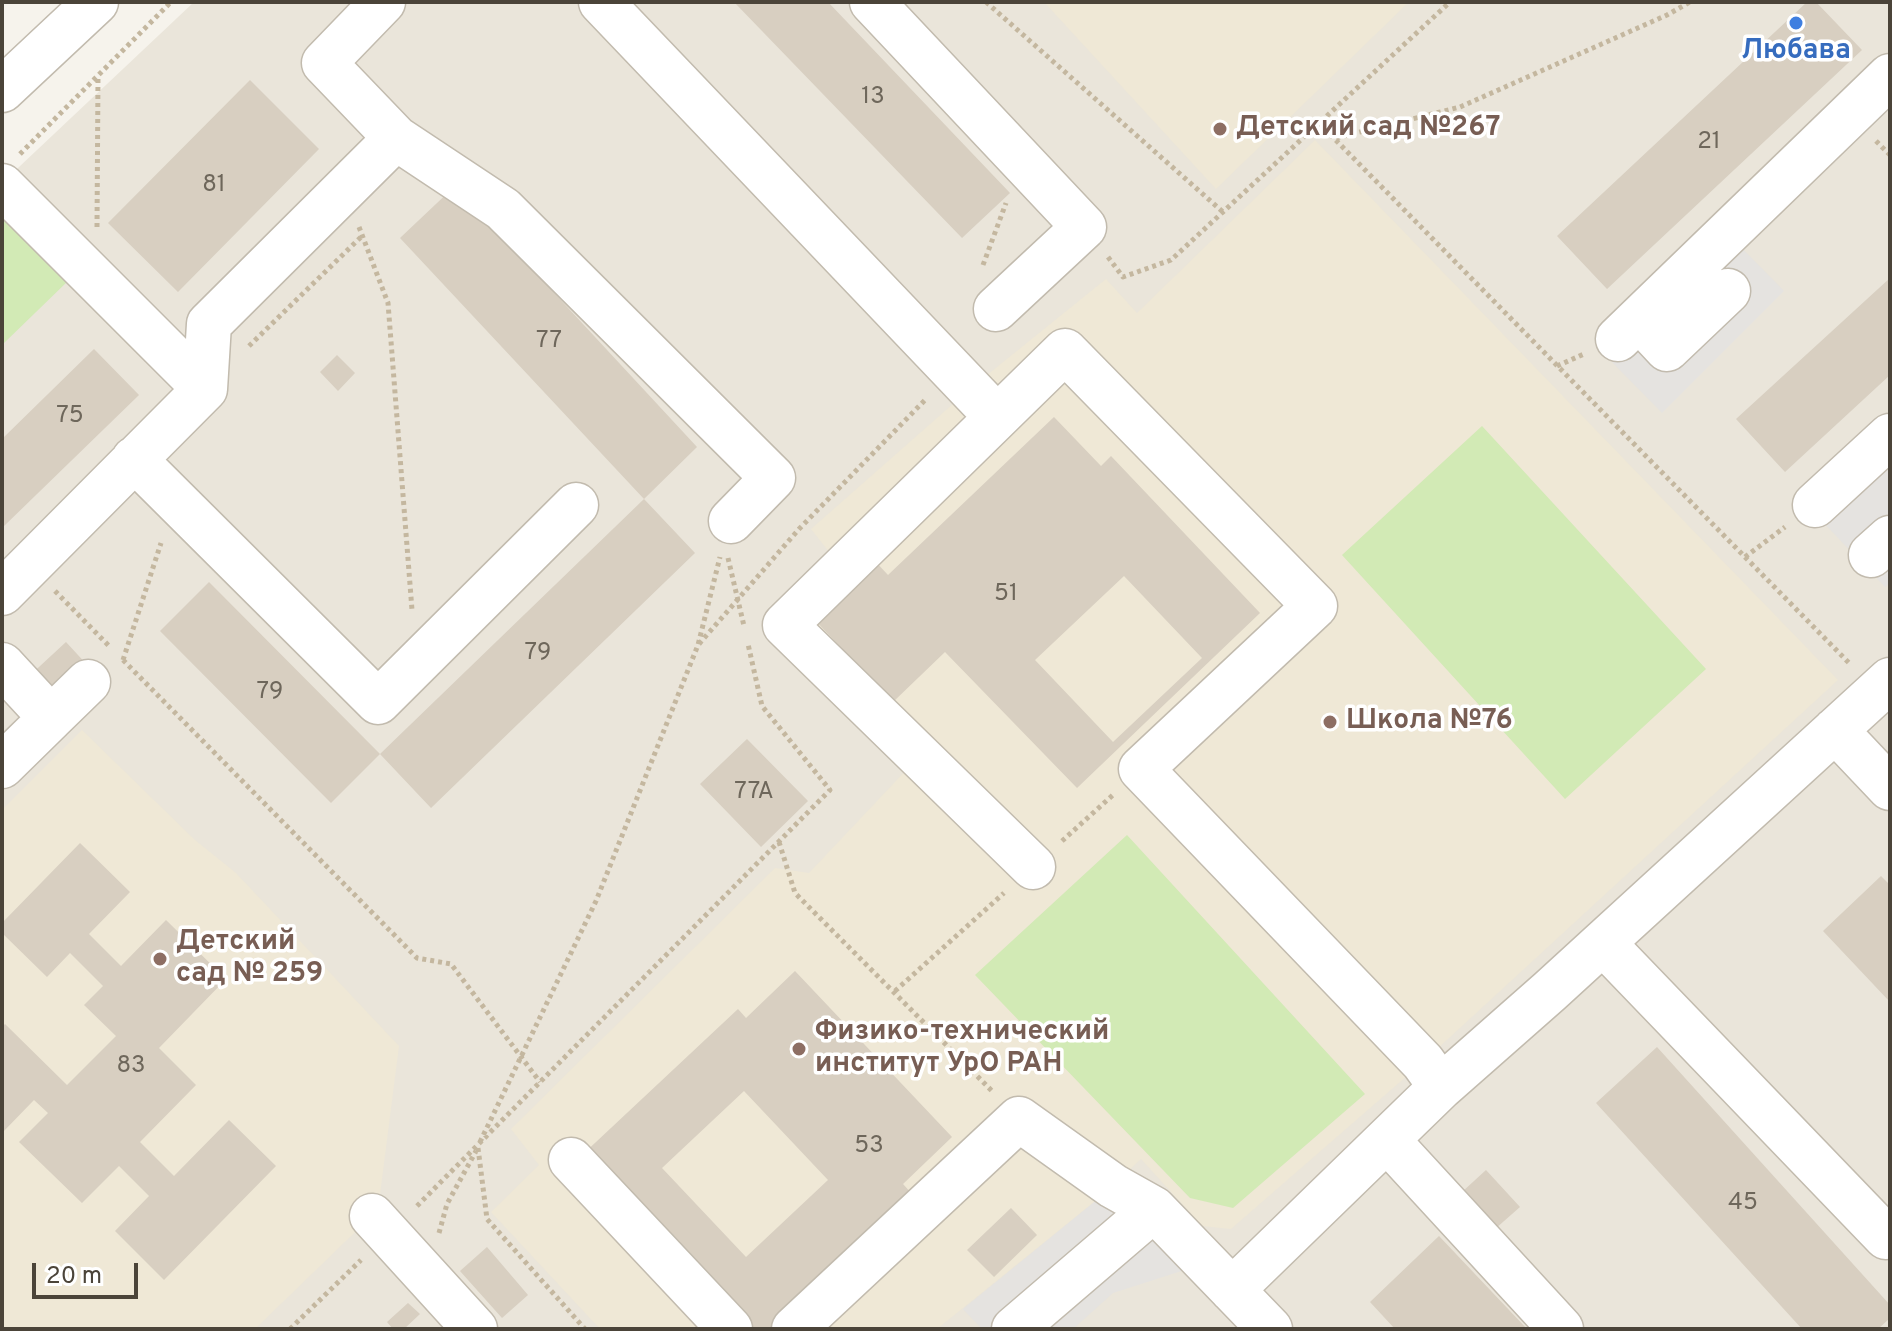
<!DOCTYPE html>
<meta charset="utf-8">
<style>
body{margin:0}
#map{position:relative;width:1892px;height:1331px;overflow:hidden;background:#f6f3ec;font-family:Overpass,sans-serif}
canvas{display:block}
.frame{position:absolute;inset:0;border:4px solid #4b4439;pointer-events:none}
.scale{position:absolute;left:32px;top:1263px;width:106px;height:36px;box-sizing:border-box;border:4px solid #4b4439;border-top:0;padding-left:10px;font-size:24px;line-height:28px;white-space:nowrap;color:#4b4439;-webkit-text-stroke:6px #fff;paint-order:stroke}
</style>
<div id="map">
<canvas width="1892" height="1331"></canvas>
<div class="frame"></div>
<div class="scale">20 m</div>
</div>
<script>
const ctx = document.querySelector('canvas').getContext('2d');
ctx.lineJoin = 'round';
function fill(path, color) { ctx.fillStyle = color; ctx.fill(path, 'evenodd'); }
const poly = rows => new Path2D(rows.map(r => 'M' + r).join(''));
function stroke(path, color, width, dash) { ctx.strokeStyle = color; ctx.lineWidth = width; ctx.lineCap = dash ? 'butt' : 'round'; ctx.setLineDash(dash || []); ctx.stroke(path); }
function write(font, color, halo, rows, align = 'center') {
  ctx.font = font + ' Overpass,sans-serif'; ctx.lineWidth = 7; ctx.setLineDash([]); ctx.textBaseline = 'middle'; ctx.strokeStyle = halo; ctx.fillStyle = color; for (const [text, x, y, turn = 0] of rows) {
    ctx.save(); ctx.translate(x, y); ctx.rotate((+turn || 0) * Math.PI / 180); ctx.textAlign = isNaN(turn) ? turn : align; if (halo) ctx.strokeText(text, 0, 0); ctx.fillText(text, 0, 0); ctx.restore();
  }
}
fill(poly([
 [194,2,1890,2,1890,1329,2,1329,2,183]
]), '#eae5da');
fill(poly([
 [1044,2,1409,2,1216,189],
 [1315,140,1838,680,1423,1062,1231,1229,1202,1226,1141,1159,1104,1194,937,1329,600,1329,491,1212,539,1165,511,1129,775,868,809,873,911,765,766,622,833,557,811,529,971,388,1106,279,1137,313],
 [82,730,195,840,236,873,399,1046,378,1210,255,1329,2,1329,2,810]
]), '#efe8d6');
fill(poly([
 [2,212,69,280,2,345],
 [1482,426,1706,669,1565,799,1342,555],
 [1127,835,1365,1094,1233,1208,1190,1198,975,975]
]), '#d2eab5');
fill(poly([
 [1734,240,1784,291,1662,413,1612,362],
 [1890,444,1890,583,1885,587,1816,515],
 [1104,1194,1197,1266,1113,1293,1073,1329,982,1329,963,1309]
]), '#e5e3e0');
fill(poly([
 [734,2,828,2,1010,193,962,238],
 [1807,2,1816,2,1862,50,1607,289,1557,236],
 [250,80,319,149,178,292,108,223],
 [455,186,697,447,644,499,400,238],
 [1890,278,1890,375,1785,472,1736,419],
 [94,349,139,395,2,528,2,439],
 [337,355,355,373,338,391,320,372],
 [1054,417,1101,466,1111,456,1260,613,1077,788,945,652,893,702,812,617,873,559,888,575],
 [1124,576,1202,658,1113,742,1035,660],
 [644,499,695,553,431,808,380,754],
 [209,582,380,754,331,803,160,631],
 [66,642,89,667,49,704,26,679],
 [747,739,808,801,761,847,700,784],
 [80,843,130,892,89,934,121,966,166,920,226,979,159,1048,196,1085,140,1142,174,1176,229,1120,276,1166,164,1280,115,1231,149,1196,119,1166,82,1203,19,1142,48,1113,34,1100,2,1133,2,1027,5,1024,67,1085,116,1036,84,1005,103,986,70,953,47,977,2,933,2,923],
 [1881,876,1890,885,1890,1002,1823,931],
 [795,971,952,1137,903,1184,912,1194,769,1329,742,1329,580,1157,738,1009,746,1018],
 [744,1091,828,1180,746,1257,662,1168],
 [1657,1047,1890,1305,1890,1318,1878,1329,1802,1329,1596,1103],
 [1486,1170,1520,1207,1495,1229,1462,1192],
 [1011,1208,1037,1235,994,1277,967,1250],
 [1439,1236,1527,1329,1395,1329,1370,1302],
 [487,1247,528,1295,502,1318,460,1271],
 [408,1303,420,1314,404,1329,393,1329,387,1322]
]), '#d8cfc1');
const minor = poly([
 [601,2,997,417],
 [872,2,1084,227,996,309],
 [2,90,96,2],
 [396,138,503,209,773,478,731,521],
 [2,186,205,389,2,593],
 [1639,319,1667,349,1728,291],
 [1618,339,1890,76],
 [205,389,209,324,396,138,324,63,383,2],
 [134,459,378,702,576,505],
 [1815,505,1890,436],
 [1871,555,1890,538],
 [2,665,51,718,2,766],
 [51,718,88,682],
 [1835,730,1890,788],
 [1033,867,785,625,1065,351,1315,606,1141,769,1423,1062,1441,1087],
 [1603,943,1886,1237,1890,1233],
 [1388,1141,1561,1329],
 [571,1160,730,1329],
 [372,1216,475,1329],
 [1232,1290,1441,1087,1550,991,1890,680],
 [794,1329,1019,1119,1113,1186,1154,1209,1270,1329],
 [1014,1329,1154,1209]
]);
stroke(minor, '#c2bbae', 47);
stroke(poly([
 [986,2,1223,212],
 [1319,123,1851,665],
 [1336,138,1460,107,1667,15,1690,2],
 [1876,141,1890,155],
 [20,154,171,2],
 [97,227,98,77],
 [359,227,388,303,412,610],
 [1108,257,1123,277,1171,260,1450,2],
 [983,265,1006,203],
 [249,346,362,236],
 [1557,366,1584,354],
 [1745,557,1785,527],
 [728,558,744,626],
 [55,591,110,647],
 [699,644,799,529,926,399],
 [123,660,417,958,451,964,540,1082],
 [123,660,161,543],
 [1062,841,1114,794],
 [779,842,795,893,993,1092],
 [895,991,1004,893],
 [480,1142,596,901,698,645,720,557],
 [478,1148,487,1219,585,1329],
 [417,1206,830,790,762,706,748,644],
 [439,1233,447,1204,476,1151],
 [290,1329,361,1260]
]), '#c4b79f', 5, [4, 4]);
stroke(minor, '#fff', 44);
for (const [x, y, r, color] of [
 [1796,23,8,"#3f7fe0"],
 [1220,129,8,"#8d6e63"],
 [1330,722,8,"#8d6e63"],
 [160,959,8,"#8d6e63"],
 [799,1049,8,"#8d6e63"]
]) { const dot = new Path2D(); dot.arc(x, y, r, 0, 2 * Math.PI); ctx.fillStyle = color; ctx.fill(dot); stroke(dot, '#fff', 3); }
write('24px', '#6e675b', null, [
 ["13",873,98],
 ["21",1709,143],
 ["81",214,186],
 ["77",549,342],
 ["75",70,417],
 ["51",1006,595],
 ["79",538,654],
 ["79",270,693],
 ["77А",754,793],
 ["83",131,1067],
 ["53",869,1147],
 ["45",1743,1204]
]);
write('bold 28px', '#366cbe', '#fff', [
 ["Любава",1796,52]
]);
write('bold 28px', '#785e54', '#fff', [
 ["Детский сад №267",1236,129],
 ["Школа №76",1346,722],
 ["Детский",176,943],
 ["сад № 259",176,975],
 ["Физико-технический",815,1033],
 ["институт УрО РАН",815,1065]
], 'left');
</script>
